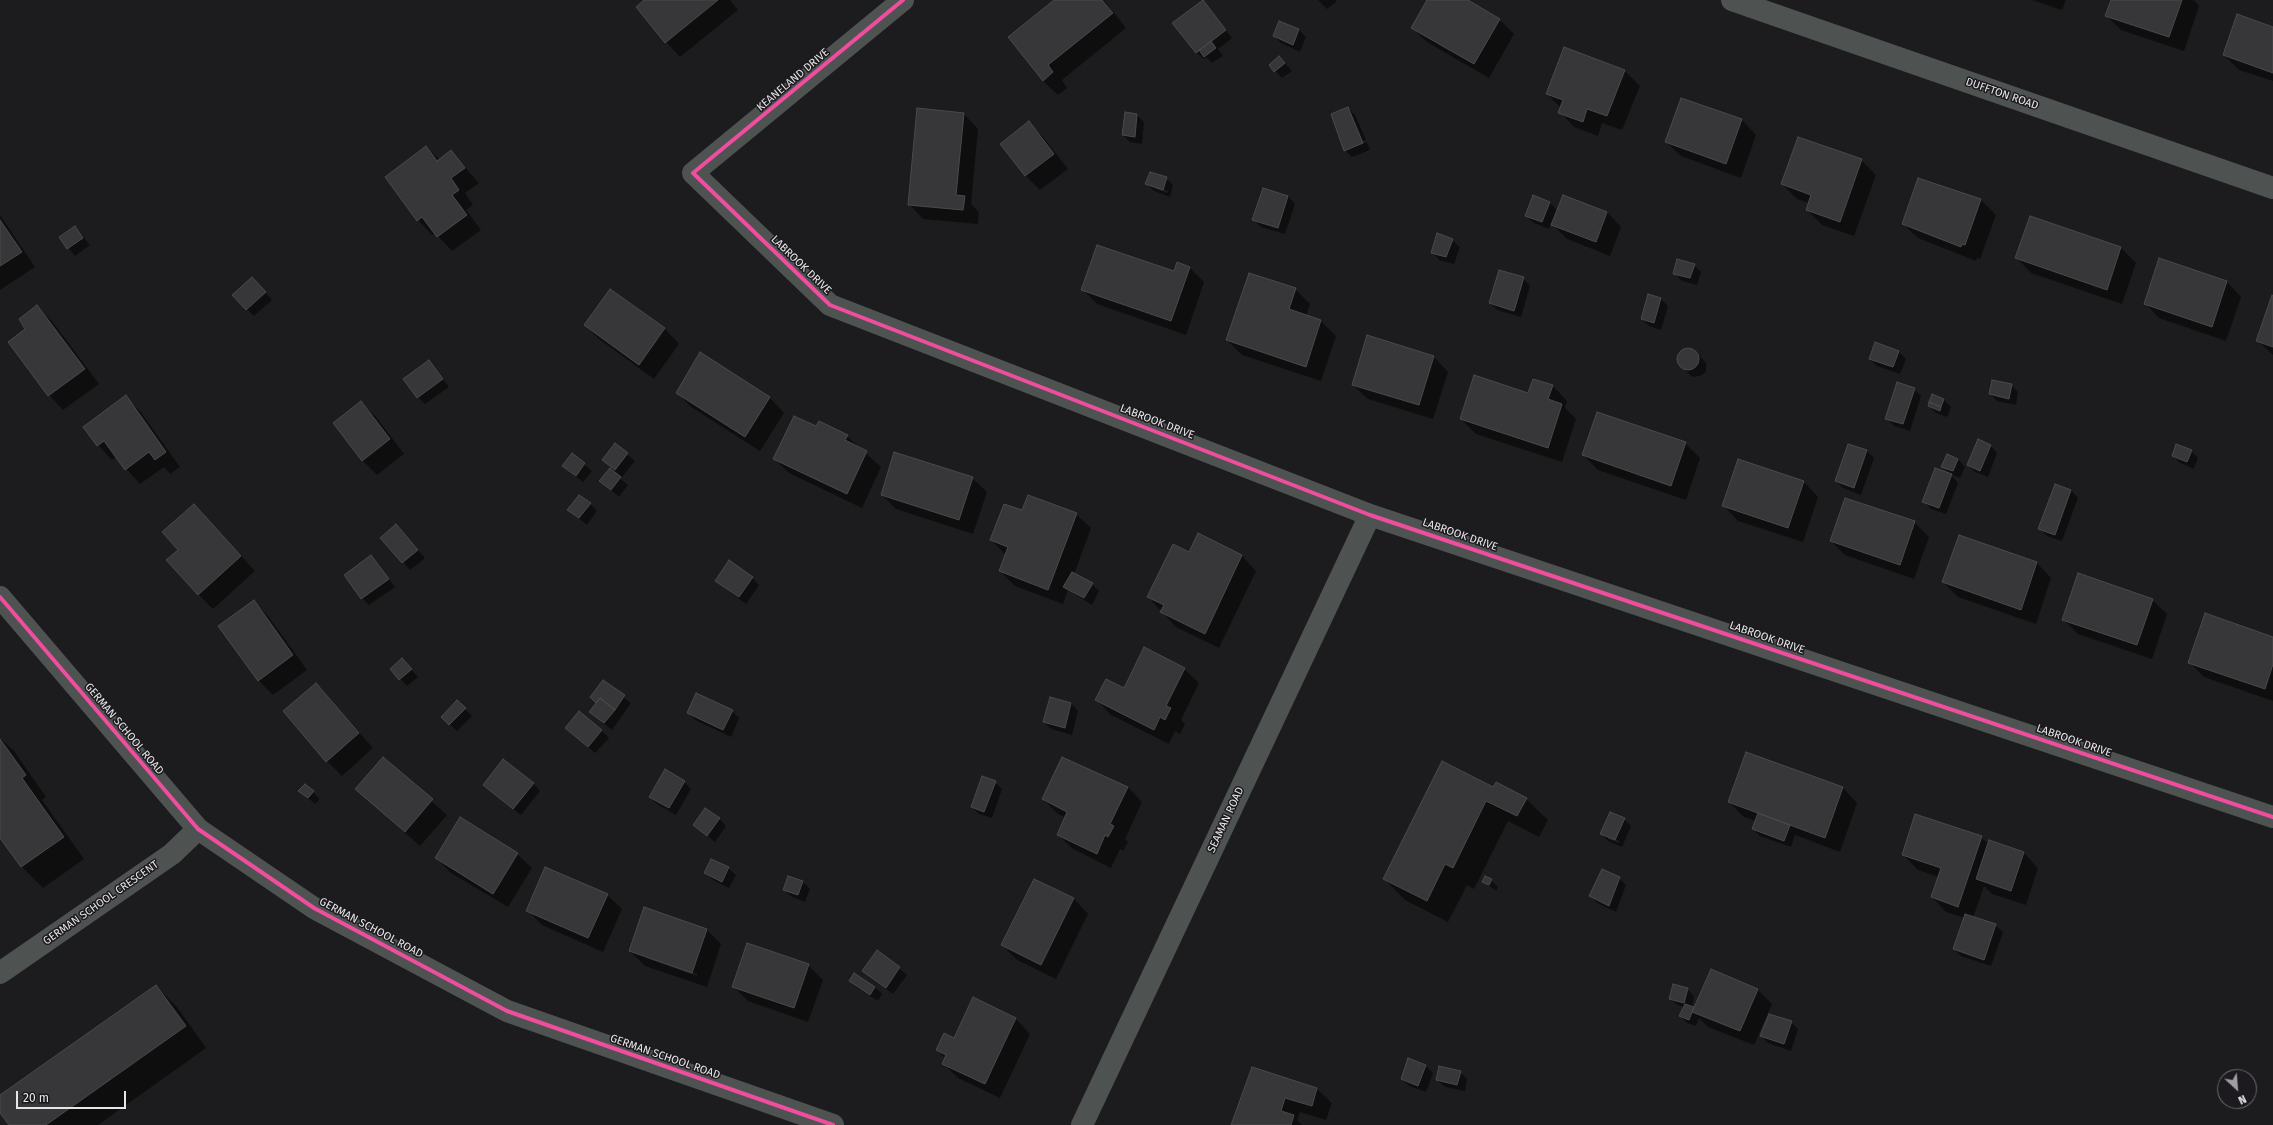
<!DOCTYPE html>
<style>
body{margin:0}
#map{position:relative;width:2273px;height:1125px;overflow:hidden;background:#1c1b1d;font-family:"Fira Sans",sans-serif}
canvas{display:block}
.north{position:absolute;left:2217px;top:1069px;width:40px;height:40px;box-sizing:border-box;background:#1c1a1e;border:1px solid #6d6b6f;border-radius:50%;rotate:154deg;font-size:11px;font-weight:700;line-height:16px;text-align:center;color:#e6e5e8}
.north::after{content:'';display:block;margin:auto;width:14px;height:18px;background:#9f9ea1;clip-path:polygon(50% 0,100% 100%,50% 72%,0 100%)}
.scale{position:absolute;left:16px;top:1091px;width:110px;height:18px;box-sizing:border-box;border:2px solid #e6e5e8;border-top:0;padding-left:5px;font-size:12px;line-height:14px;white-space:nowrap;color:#e6e5e8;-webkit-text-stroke:3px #1c1a1e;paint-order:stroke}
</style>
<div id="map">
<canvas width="2273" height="1125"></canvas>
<div class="north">N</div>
<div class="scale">20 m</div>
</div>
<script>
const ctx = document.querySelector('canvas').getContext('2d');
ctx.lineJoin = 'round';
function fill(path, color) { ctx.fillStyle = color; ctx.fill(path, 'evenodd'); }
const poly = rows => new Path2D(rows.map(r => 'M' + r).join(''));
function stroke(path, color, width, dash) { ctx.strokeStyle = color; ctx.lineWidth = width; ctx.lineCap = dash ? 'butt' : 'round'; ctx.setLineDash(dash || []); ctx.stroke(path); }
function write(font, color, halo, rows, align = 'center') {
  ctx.font = font + ' "Fira Sans",sans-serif'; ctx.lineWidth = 3; ctx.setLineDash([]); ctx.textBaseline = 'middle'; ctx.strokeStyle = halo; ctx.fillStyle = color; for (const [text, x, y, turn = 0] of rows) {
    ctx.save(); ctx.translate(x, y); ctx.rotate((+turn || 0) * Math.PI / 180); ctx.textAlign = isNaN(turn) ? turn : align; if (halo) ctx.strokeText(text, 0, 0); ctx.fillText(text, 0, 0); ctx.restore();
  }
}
fill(poly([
 [646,0,730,0,738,10,680,57,666,42],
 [1056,0,1104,0,1126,28,1062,80,1067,88,1058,95,1043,81],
 [1318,0,1336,0,1337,1,1327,9],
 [1428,0,1466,0,1500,20,1514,34,1489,78,1427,42,1412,28],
 [2032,0,2066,0,2062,10],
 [2112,0,2194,0,2199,6,2184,51,2121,30,2106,15],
 [1202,1,1232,38,1218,49,1223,56,1212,63,1206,57,1204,59,1196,52],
 [1280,22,1299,30,1306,37,1300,52,1281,43,1274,36],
 [2273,28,2273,81,2239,70,2224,55],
 [1564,48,1625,71,1640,86,1622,130,1602,123,1598,136,1574,127,1560,112,1561,108,1547,94],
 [1279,57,1292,71,1282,78,1270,65],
 [1682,99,1742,120,1756,135,1741,178,1681,156,1666,142],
 [1348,108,1355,115,1366,140,1347,148,1347,150,1367,142,1370,150,1352,157,1345,150],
 [964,114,978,129,971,204,979,212,978,224,923,219,909,204],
 [1137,115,1144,122,1142,144,1130,142,1123,135],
 [1029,123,1043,137,1068,169,1040,190,1025,175],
 [426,147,440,160,451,152,479,183,465,193,473,205,466,210,481,230,452,251,435,233,432,235,418,220],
 [1861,160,1876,175,1854,236,1822,225,1807,210,1809,203,1797,199,1782,184],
 [1166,178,1173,185,1170,197,1154,191,1147,184],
 [1154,186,1168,191,1167,193,1154,188],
 [1918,179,1981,200,1996,215,1980,259,1977,258,1976,261,1918,238,1903,224],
 [1288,196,1295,204,1285,234,1261,227,1254,220],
 [1549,202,1558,211,1607,212,1621,227,1610,256,1567,239,1551,223,1549,229,1534,223,1526,216],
 [0,215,35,267,0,290],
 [2031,217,2121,248,2136,263,2122,304,2031,273,2017,258],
 [75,227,90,245,75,256,60,238],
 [1452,240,1460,247,1454,264,1439,260,1432,252],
 [2159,259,2227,282,2241,297,2226,341,2159,318,2145,303],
 [1694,265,1701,272,1697,285,1682,281,1674,273],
 [1189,267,1204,282,1186,335,1097,304,1082,289,1175,273],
 [1523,278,1530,286,1521,317,1497,310,1490,303],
 [259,285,272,300,254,316,247,309],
 [1295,289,1310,304,1306,316,1321,321,1336,336,1321,381,1242,355,1227,340],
 [610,290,665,329,679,344,654,379,599,339,585,325],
 [1649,295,1661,299,1668,306,1661,330,1649,326,1642,319],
 [2273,297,2273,355,2257,340],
 [37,306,52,321,99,384,63,410,49,395,27,329],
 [1368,337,1434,357,1448,372,1433,419,1368,399,1353,385],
 [1693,349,1706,363,1706,372,1700,376,1692,377,1679,363,1678,356,1684,350],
 [1899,352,1906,359,1900,374,1877,366,1870,359],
 [700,353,770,398,784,413,760,451,691,407,677,392],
 [429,361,449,387,425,404,418,397],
 [2011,385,2018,392,2016,405,1997,401,1990,394],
 [1553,386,1567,401,1565,408,1576,419,1562,462,1476,434,1461,419],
 [1914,389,1921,396,1910,431,1894,426,1886,418],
 [126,397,140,411,180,467,170,474,164,467,140,484,116,457,112,460,98,445],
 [1944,400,1951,407,1947,417,1936,413,1929,406],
 [361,403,376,417,404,454,377,475,362,460],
 [817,428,847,436,881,467,862,508,789,473,774,459],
 [1685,443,1700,458,1686,500,1598,470,1583,455],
 [615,444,635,461,622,477,617,473,615,474,628,485,619,497,601,481,611,468,603,460],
 [1849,445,1867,451,1874,458,1861,495,1843,488,1836,481],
 [1990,445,1997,453,1988,477,1975,472,1968,465],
 [2191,451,2198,458,2194,469,2180,463,2173,456],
 [572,455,592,471,583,482,563,466],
 [1958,459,1965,467,1960,478,1950,474,1943,466],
 [1739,460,1804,482,1818,497,1803,542,1738,521,1724,506],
 [1951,475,1958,483,1946,514,1931,509,1924,501],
 [972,478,987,492,973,534,896,509,882,495],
 [2071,490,2078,498,2062,541,2047,536,2039,528],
 [590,504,597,511,587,525,569,510],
 [194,505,255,571,213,609,198,594,179,550],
 [1023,511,1076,514,1091,528,1074,574,1092,584,1099,591,1092,605,1068,590,1063,604,1015,586,1000,571,1006,555,991,540],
 [1914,522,1929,537,1914,579,1845,555,1831,541],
 [396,525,425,558,410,570,382,538],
 [1198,535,1242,556,1256,571,1219,648,1176,627,1148,597,1189,553],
 [1959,536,2037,563,2051,578,2036,624,1958,597,1943,582],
 [371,556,395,587,369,605,362,598],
 [752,578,759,585,746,604,716,581],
 [2152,600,2167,614,2152,659,2078,634,2063,619],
 [254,601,268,616,307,670,273,695,258,680],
 [2273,638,2273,701,2204,677,2189,662],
 [409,667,418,677,407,686,391,669],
 [1184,669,1199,683,1181,720,1185,724,1180,734,1175,731,1169,744,1111,715,1097,700],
 [604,682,631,703,612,730,590,712,597,703,591,697],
 [316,684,373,748,342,776,327,761],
 [1071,703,1078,711,1072,735,1051,729,1044,722],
 [465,709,472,716,457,731,442,717],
 [732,711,739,718,731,737,695,720,688,713],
 [566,728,601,730,609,738,595,753],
 [0,738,14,751,46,797,42,800,84,859,43,888,22,867,0,836],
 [1747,753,1843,788,1857,803,1840,852,1795,835,1791,847,1760,836,1753,829,1756,821,1744,817,1729,802],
 [383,758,447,815,420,846,356,789],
 [684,782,691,789,676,815,657,804,650,797],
 [995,782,1002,789,992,818,979,814,972,807],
 [533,783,540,791,521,815,484,785],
 [1128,787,1142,802,1125,839,1128,842,1123,851,1120,849,1111,868,1073,849,1058,835,1066,818,1058,814,1043,799],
 [1493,789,1526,799,1548,820,1539,837,1508,821,1474,889,1467,885,1448,922,1405,900,1384,879],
 [300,791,313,792,320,799,315,804],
 [719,818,726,826,715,842,694,825],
 [1624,819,1631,826,1622,847,1608,841,1601,834],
 [1608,837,1620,841,1619,843,1608,839],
 [1981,837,1989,845,1990,842,2024,853,2038,868,2026,905,1992,894,1984,886,1973,918,1995,925,2003,932,1991,966,1961,956,1954,949,1965,918,1946,912,1932,897,1939,877,1918,870,1903,855],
 [517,854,532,868,508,907,451,873,436,858],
 [728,868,736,875,729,888,713,880,706,873],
 [1619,878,1626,885,1616,912,1597,903,1590,896],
 [1035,880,1074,899,1088,914,1056,979,1017,960,1002,945],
 [1491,880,1498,887,1496,891,1483,881],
 [803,882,810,889,805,902,792,897,784,890],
 [607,895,622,909,603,952,542,925,527,910],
 [707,930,721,944,707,987,645,966,630,951],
 [646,956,697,974,697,976,646,958],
 [877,951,907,975,893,994,863,971],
 [808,965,823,980,808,1022,748,1001,733,986],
 [854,975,875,987,882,994,878,1001,857,988,850,981],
 [156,986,177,1007,206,1048,98,1125,10,1125,0,1111,0,1096],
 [1687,989,1694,996,1692,1008,1694,1009,1757,989,1772,1004,1754,1045,1708,1027,1699,1018,1696,1026,1687,1023,1680,1016,1684,1007,1677,1005,1670,998],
 [974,999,1016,1019,1030,1034,1000,1098,958,1078,943,1063,945,1058,937,1050,954,1039],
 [1791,1022,1798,1029,1791,1051,1768,1043,1761,1036],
 [1426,1066,1433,1073,1426,1092,1409,1086,1402,1079],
 [1253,1068,1317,1089,1332,1103,1326,1120,1300,1112,1297,1120,1302,1125,1233,1125],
 [1460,1072,1467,1079,1465,1091,1445,1087,1437,1080]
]), '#0007');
const building = poly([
 [644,0,718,0,665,43,636,7,644,0],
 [1054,0,1102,0,1113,13,1048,65,1053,72,1043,81,1008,37,1054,0],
 [1203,0,1226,30,1196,53,1172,23,1203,0],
 [1427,0,1468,0,1500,19,1474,64,1411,28,1427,0],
 [2111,0,2182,0,2169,37,2105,16,2111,0],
 [2237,14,2273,27,2273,73,2223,55,2237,14],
 [1279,21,1299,29,1293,45,1273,36,1279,21],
 [1211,41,1216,48,1204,57,1199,50,1211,41],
 [1564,47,1625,70,1607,116,1587,109,1583,122,1558,113,1563,100,1546,94,1564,47],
 [1279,56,1285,63,1274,72,1269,65,1279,56],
 [1681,98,1742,119,1726,164,1665,142,1681,98],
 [1348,107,1363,143,1344,151,1331,114,1348,107],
 [917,108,964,113,956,195,965,196,963,210,908,205,917,108],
 [1125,112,1137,114,1135,137,1122,135,1125,112],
 [1029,121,1054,154,1025,176,1000,144,1029,121],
 [1798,137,1862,159,1840,222,1806,210,1811,195,1781,184,1798,137],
 [426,146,437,161,451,150,465,168,451,178,459,190,452,195,467,215,437,237,422,217,417,221,385,177,426,146],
 [1150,172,1167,177,1163,190,1145,184,1150,172],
 [1918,178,1981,199,1965,245,1962,244,1961,247,1902,224,1918,178],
 [1263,188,1288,196,1278,228,1252,220,1263,188],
 [1533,195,1550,202,1542,222,1525,216,1533,195],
 [1563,195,1607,212,1596,242,1551,225,1563,195],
 [2030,216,2121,247,2107,290,2015,258,2030,216],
 [0,220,22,252,0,266,0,220],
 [75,226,83,238,67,249,59,237,75,226],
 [1437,233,1453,239,1446,257,1431,253,1437,233],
 [1097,245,1174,271,1177,262,1190,267,1171,321,1081,290,1097,245],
 [2159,258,2227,281,2212,327,2144,304,2159,258],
 [1677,259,1695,264,1690,278,1673,274,1677,259],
 [1499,270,1524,277,1514,311,1489,303,1499,270],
 [1249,273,1296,288,1289,309,1321,320,1306,367,1226,340,1249,273],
 [252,277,266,292,246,310,232,295,252,277],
 [610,289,665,328,639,365,584,325,610,289],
 [1648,294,1661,298,1654,323,1641,319,1648,294],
 [2272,295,2273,296,2273,347,2256,341,2272,295],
 [37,305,85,369,48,396,8,342,25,329,19,319,37,305],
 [1367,335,1434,356,1419,405,1352,385,1367,335],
 [1875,342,1899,351,1893,367,1869,359,1875,342],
 '1677 359a11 11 0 1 1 22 0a11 11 0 1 1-22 0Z',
 [700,352,770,397,745,437,676,393,700,352],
 [429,360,443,379,417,398,403,379,429,360],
 [1474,375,1528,393,1533,379,1553,385,1548,399,1562,404,1548,448,1460,419,1474,375],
 [1992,380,2012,384,2009,399,1989,394,1992,380],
 [1897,382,1915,388,1903,424,1885,419,1897,382],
 [1932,394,1944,399,1941,407,1929,402,1932,394],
 [126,395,166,452,155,460,149,452,125,470,104,441,97,446,83,427,126,395],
 [361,401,390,439,362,461,333,423,361,401],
 [1929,402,1941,407,1940,411,1928,406,1929,402],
 [1597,412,1686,442,1671,486,1582,455,1597,412],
 [794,416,816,426,819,421,848,435,845,440,867,451,847,494,773,459,794,416],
 [1978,439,1991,445,1980,471,1967,465,1978,439],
 [615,443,628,453,615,470,602,460,615,443],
 [1848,444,1867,450,1854,488,1835,481,1848,444],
 [2176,444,2192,450,2187,462,2172,456,2176,444],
 [894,452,973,477,959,520,881,495,894,452],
 [572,453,585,463,576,476,562,466,572,453],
 [1947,454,1958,459,1953,471,1941,467,1947,454],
 [1738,459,1804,481,1788,528,1722,506,1738,459],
 [610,468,621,477,611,490,599,481,610,468],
 [1935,468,1952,474,1939,508,1922,502,1935,468],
 [2055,484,2071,490,2055,535,2038,529,2055,484],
 [579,495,591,503,579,518,567,510,579,495],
 [1028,495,1077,513,1048,590,999,571,1008,547,990,540,1004,504,1022,510,1028,495],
 [1845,498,1915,521,1900,565,1830,541,1845,498],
 [194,504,241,556,198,595,166,560,178,550,162,532,194,504],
 [396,524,418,550,402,563,380,538,396,524],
 [1198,533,1242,555,1205,634,1160,612,1164,605,1147,597,1173,544,1189,552,1198,533],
 [1959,535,2037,562,2021,610,1942,582,1959,535],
 [371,555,389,579,361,599,344,575,371,555],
 [729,560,753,577,739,597,715,581,729,560],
 [1072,572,1093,583,1084,598,1063,587,1072,572],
 [2078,573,2153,599,2137,645,2062,620,2078,573],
 [254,600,293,655,258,681,218,626,254,600],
 [2205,613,2273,637,2273,664,2265,689,2188,663,2205,613],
 [1144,647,1185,668,1166,706,1171,708,1165,720,1160,717,1154,730,1095,700,1106,679,1124,688,1144,647],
 [402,658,412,669,399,680,390,669,402,658],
 [603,680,625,695,615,710,600,698,596,703,590,697,603,680],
 [316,683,359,733,326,762,283,711,316,683],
 [696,693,733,710,723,730,687,713,696,693],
 [1050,697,1071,703,1065,728,1043,722,1050,697],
 [600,698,615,710,604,723,589,712,600,698],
 [457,700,466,708,449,725,441,717,457,700],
 [579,711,602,730,588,747,565,728,579,711],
 [0,739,26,775,22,778,64,837,21,867,0,838,0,739],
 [1746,752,1843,787,1825,838,1728,802,1746,752],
 [383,757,433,799,405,832,355,789,383,757],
 [1062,757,1128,787,1110,824,1114,826,1108,837,1105,835,1097,854,1057,835,1067,812,1042,799,1062,757],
 [503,759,534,783,513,809,483,785,503,759],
 [1442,761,1493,787,1496,782,1527,798,1517,816,1486,801,1453,868,1445,864,1427,901,1383,879,1442,761],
 [665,769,685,781,669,808,649,797,665,769],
 [982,776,996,781,984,812,971,807,982,776],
 [305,784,314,791,308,798,298,791,305,784],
 [705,808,720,818,707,836,693,825,705,808],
 [1610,812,1625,818,1615,840,1600,834,1610,812],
 [1758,813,1790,825,1784,841,1752,829,1758,813],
 [1915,814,1982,836,1958,907,1931,897,1941,868,1902,855,1915,814],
 [460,817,518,853,493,894,435,858,460,817],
 [1989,840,2024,852,2011,891,1976,879,1989,840],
 [711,859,729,867,722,882,704,873,711,859],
 [545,867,608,894,588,938,526,911,545,867],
 [1602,869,1620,877,1609,906,1589,896,1602,869],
 [788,876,803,881,798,895,783,890,788,876],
 [1485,876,1492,879,1489,885,1482,882,1485,876],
 [1034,879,1074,898,1041,965,1001,945,1034,879],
 [644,907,707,929,692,973,629,951,644,907],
 [1965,914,1996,924,1984,960,1953,949,1965,914],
 [747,943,809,964,794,1008,732,987,747,943],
 [877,950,900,967,886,988,862,971,877,950],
 [1711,969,1758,989,1740,1031,1692,1012,1711,969],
 [854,973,875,987,870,995,849,981,854,973],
 [1673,984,1688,988,1684,1003,1669,999,1673,984],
 [156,985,186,1026,46,1125,9,1125,0,1113,0,1095,156,985],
 [973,997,1016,1018,985,1084,942,1064,946,1055,936,1050,944,1033,954,1038,973,997],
 [1685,1004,1694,1007,1689,1020,1679,1016,1685,1004],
 [1769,1014,1792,1021,1784,1044,1760,1036,1769,1014],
 [1408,1058,1426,1065,1418,1086,1401,1079,1408,1058],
 [1439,1066,1461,1071,1457,1085,1436,1080,1439,1066],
 [1252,1067,1317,1088,1312,1106,1285,1098,1281,1111,1294,1115,1291,1125,1231,1125,1252,1067]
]);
fill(building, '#373638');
stroke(building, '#4a494b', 1);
stroke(poly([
 [903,0,693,173,830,305,1370,515,2273,817],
 [1732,0,2273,188],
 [0,973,172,854,198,829],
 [1082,1125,1370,515]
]), '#4e5351', 22);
stroke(poly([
 [0,597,198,829,314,908,507,1011,833,1125]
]), '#4e5351', 22);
stroke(poly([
 [903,0,693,173,830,305,1370,515,2273,817],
 [0,597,198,829,314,908,507,1011,833,1125]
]), '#ef4d9e', 4);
write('11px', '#e6e5e8', '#1c1a1e', [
 ["KEANELAND DRIVE",793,80,-40],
 ["DUFFTON ROAD",2002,94,19],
 ["LABROOK DRIVE",801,265,44],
 ["LABROOK DRIVE",1157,422,21],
 ["LABROOK DRIVE",1460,535,19],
 ["LABROOK DRIVE",1767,638,19],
 ["GERMAN SCHOOL ROAD",124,729,50],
 ["LABROOK DRIVE",2074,741,19],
 ["SEAMAN ROAD",1226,820,-65],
 ["GERMAN SCHOOL CRESCENT",101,903,-35],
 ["GERMAN SCHOOL ROAD",371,928,28],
 ["GERMAN SCHOOL ROAD",665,1057,19]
]);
</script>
